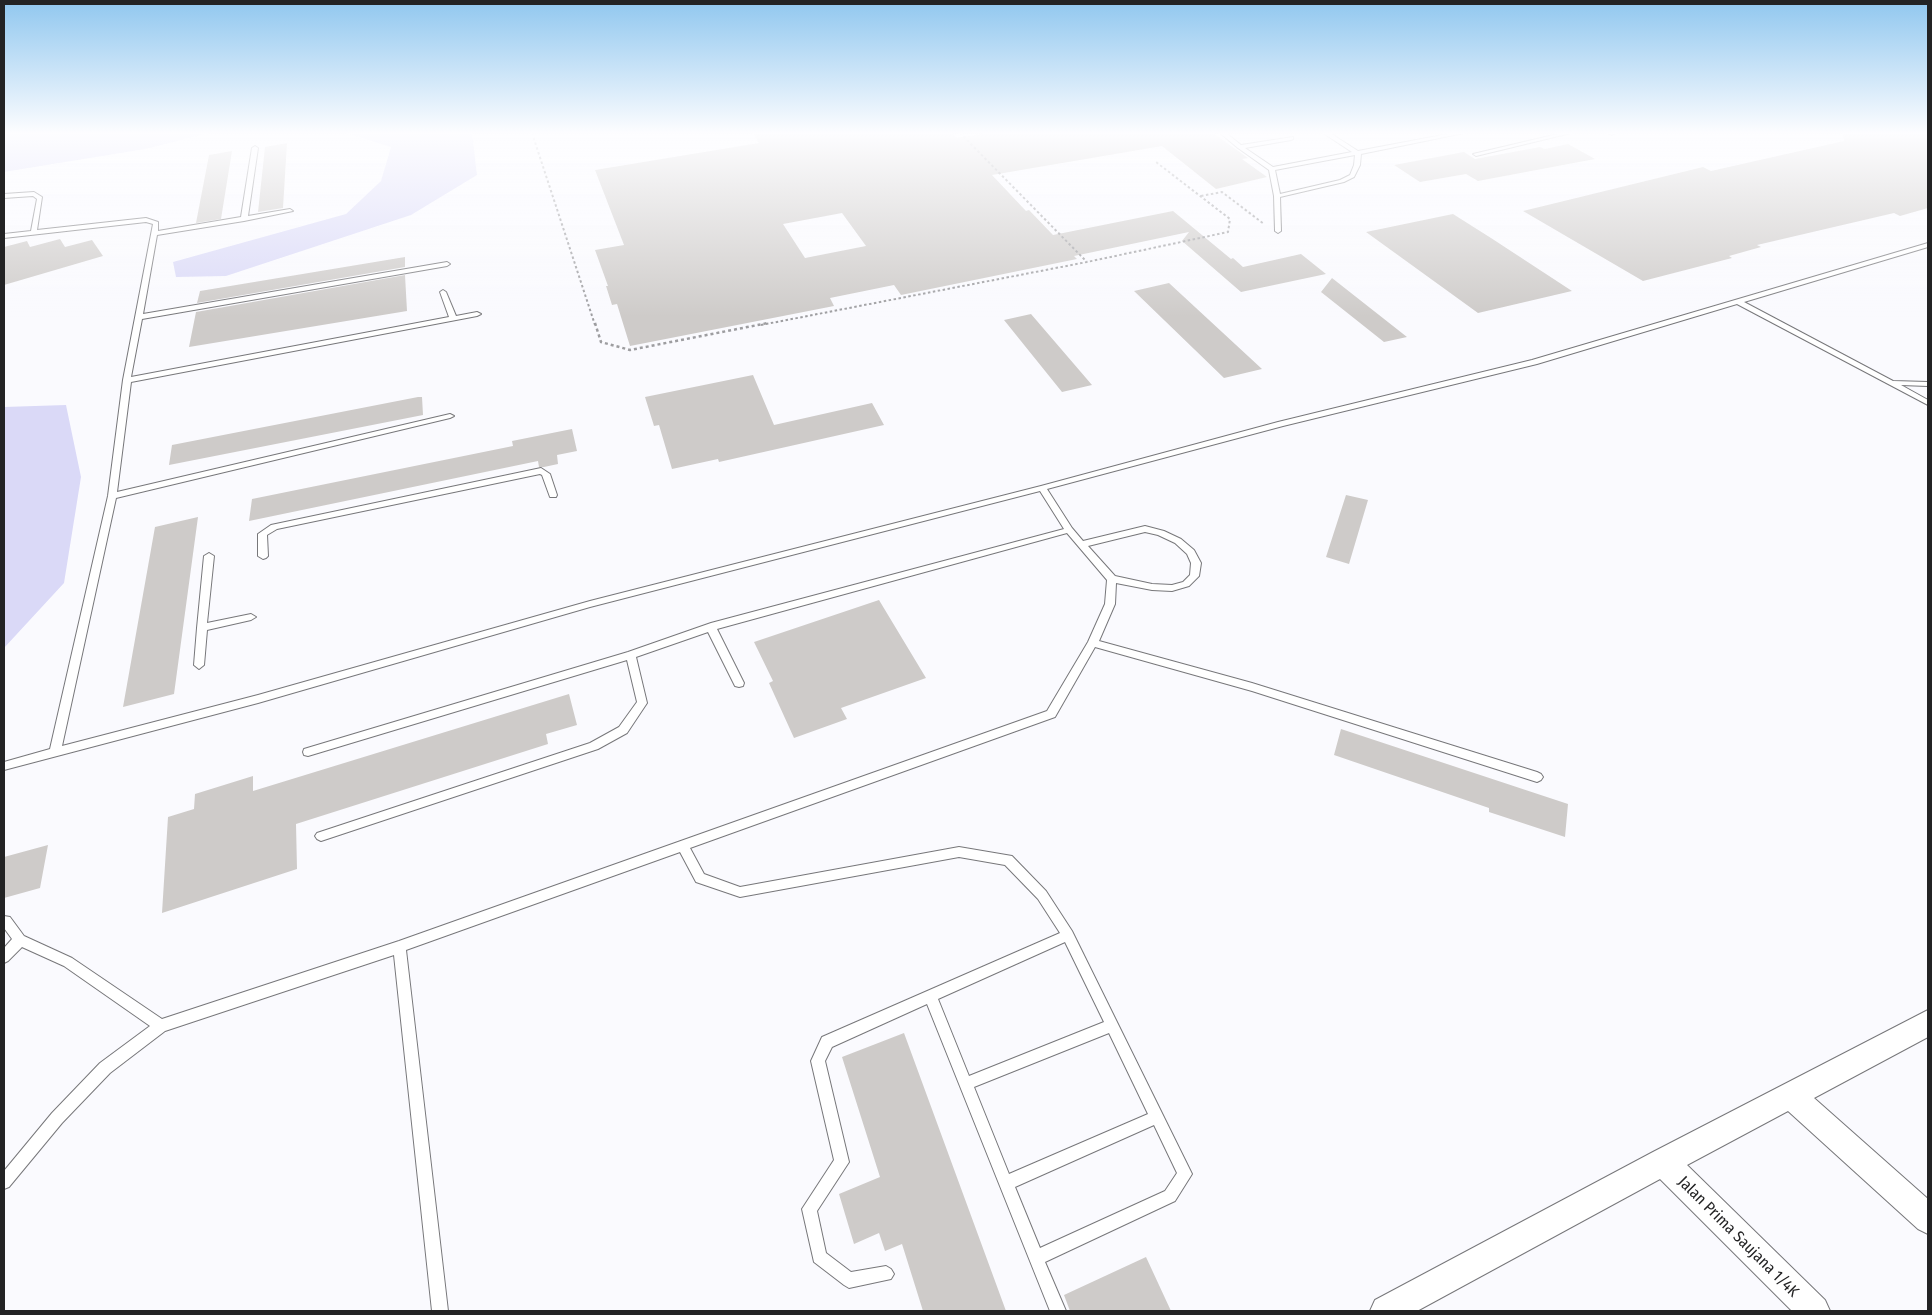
<!DOCTYPE html>
<style>
body{margin:0}
#map{position:relative;width:1932px;height:1315px;overflow:hidden;background:#fafafe;font-family:"Fira Sans Condensed",sans-serif}
canvas{display:block}
.frame{position:absolute;inset:0;border:5px solid #232324;pointer-events:none}
</style>
<div id="map">
<canvas width="1932" height="1315"></canvas>
<div class="frame"></div>
</div>
<script>
const ctx = document.querySelector('canvas').getContext('2d');
ctx.lineJoin = 'round';
function fill(path, color) { ctx.fillStyle = color; ctx.fill(path, 'evenodd'); }
const poly = rows => new Path2D(rows.map(r => 'M' + r).join(''));
function stroke(path, color, width, dash) { ctx.strokeStyle = color; ctx.lineWidth = width; ctx.lineCap = dash ? 'butt' : 'round'; ctx.setLineDash(dash || []); ctx.stroke(path); }
function write(font, color, halo, rows, align = 'center') {
  ctx.font = font + ' "Fira Sans Condensed",sans-serif'; ctx.lineWidth = 4; ctx.setLineDash([]); ctx.textBaseline = 'middle'; ctx.strokeStyle = halo; ctx.fillStyle = color; for (const [text, x, y, turn = 0] of rows) {
    ctx.save(); ctx.translate(x, y); ctx.rotate((+turn || 0) * Math.PI / 180); ctx.textAlign = isNaN(turn) ? turn : align; if (halo) ctx.strokeText(text, 0, 0); ctx.fillText(text, 0, 0); ctx.restore();
  }
}
fill(poly([
 [4,133,209,133,145,149,4,172],
 [346,133,472,133,477,175,411,215,226,276,176,277,173,262,346,214,381,181,391,147],
 [66,405,81,477,64,583,4,648,4,407]
]), '#dad9f7');
fill(poly([
 [753,133,952,133,957,138,986,133,1213,133,1248,158,1242,159,1267,177,1216,189,1162,146,992,175,1026,211,1029,210,1053,235,1173,211,1231,259,1233,258,1243,267,1301,254,1326,274,1241,292,1182,241,1189,232,1074,256,1077,259,901,295,894,285,830,298,834,306,630,346,617,304,612,305,606,286,608,286,595,250,624,245,595,170,759,143],
 [842,213,866,246,805,258,783,224],
 [1842,133,1928,133,1928,208,1900,216,1894,213,1757,245,1761,247,1729,256,1732,258,1643,281,1523,211,1703,167,1711,171,1844,141],
 [287,143,283,208,258,212,265,147],
 [1568,144,1595,159,1478,181,1466,174,1420,182,1394,165,1464,152,1475,159,1540,147,1545,149],
 [232,151,221,219,196,223,209,155],
 [1453,214,1491,238,1572,291,1478,313,1366,232],
 [60,239,65,247,92,240,103,256,4,285,4,247,27,241,30,247],
 [405,257,405,267,197,303,200,291],
 [405,275,407,311,189,347,196,312],
 [1332,278,1407,337,1384,342,1321,292],
 [1169,283,1262,369,1224,378,1134,291],
 [1031,314,1092,385,1062,392,1004,320],
 [753,375,774,425,872,403,884,425,719,462,718,459,672,469,659,425,654,426,645,397],
 [418,397,422,397,423,415,169,465,172,445],
 [572,429,577,451,557,455,558,464,544,467,539,467,538,461,249,521,252,499,513,446,512,441],
 [1346,495,1368,500,1349,564,1326,557],
 [198,517,174,694,123,707,155,527],
 [879,600,926,678,841,708,847,719,794,738,769,683,773,681,754,642],
 [569,694,577,725,546,734,548,744,296,824,297,869,162,913,168,817,194,809,195,794,253,776,253,791],
 [1341,729,1568,804,1565,837,1489,812,1489,808,1334,755],
 [48,845,40,888,4,898,4,857],
 [904,1033,1006,1311,923,1311,902,1244,885,1251,879,1233,854,1244,839,1194,880,1177,842,1057],
 [1146,1257,1171,1311,1070,1311,1064,1295]
]), '#cecbc9');
const service = poly([
 [1220,133,1226,133,1241,145,1293,137,1293,139,1291,140,1245,148,1273,167,1352,152,1323,133,1330,133,1358,151,1453,133,1464,133,1361,154,1360,165,1354,177,1344,182,1280,197,1281,231,1278,233,1275,231,1274,196,1269,170,1238,148,1220,133],
 [1355,155,1354,165,1350,175,1340,180,1280,194,1275,170,1355,155],
 [1562,133,1571,133,1476,156,1473,154,1562,133],
 [1608,133,1615,133,1612,135,1608,133],
 [255,146,258,148,248,216,290,209,293,211,244,221,157,235,143,314,447,262,450,264,447,266,142,319,131,377,449,317,440,292,443,290,446,292,456,316,477,312,481,314,477,316,131,382,117,492,450,414,454,416,450,418,116,498,62,746,258,695,590,601,1041,486,1278,422,1532,360,1928,243,1928,247,1744,302,1893,381,1928,382,1928,386,1901,385,1928,400,1928,405,1737,304,1537,364,1283,426,1047,489,1072,528,1083,541,1145,526,1164,531,1181,539,1194,550,1201,563,1199,576,1189,586,1172,591,1152,590,1116,583,1115,604,1099,641,1252,683,1537,772,1541,774,1543,777,1541,780,1537,782,1252,691,1095,647,1055,717,690,848,704,874,740,887,959,847,1012,856,1046,891,1072,931,1192,1174,1175,1201,1045,1262,1066,1311,1050,1311,927,1004,832,1047,825,1061,849,1162,817,1211,826,1253,851,1272,886,1266,891,1269,894,1274,891,1279,849,1288,844,1285,814,1262,802,1209,834,1160,811,1061,822,1037,1060,933,1038,899,1005,865,959,857,740,897,696,882,680,852,406,950,448,1311,432,1311,394,955,165,1031,110,1073,62,1123,9,1187,4,1189,4,1171,52,1113,100,1063,150,1026,64,966,22,947,8,961,4,963,4,948,12,939,4,928,4,916,10,917,24,936,72,958,162,1019,399,941,1047,711,1088,642,1105,604,1107,580,1067,533,717,629,744,683,743,686,739,687,735,686,708,632,636,657,647,703,627,733,598,749,321,841,317,839,315,836,317,833,590,743,619,727,637,702,627,660,308,756,304,755,303,752,304,749,628,652,711,623,1064,529,1040,491,590,607,258,703,4,770,4,762,50,749,108,496,123,380,153,224,146,222,4,238,4,234,31,231,37,199,33,196,4,198,4,194,34,192,42,197,37,230,146,218,158,222,158,231,241,217,252,148,255,146],
 [1145,532,1158,535,1175,543,1187,554,1191,563,1190,575,1183,582,1172,585,1152,584,1115,576,1088,546,1145,532],
 [1065,942,1104,1022,969,1076,938,999,1065,942],
 [1109,1033,1148,1114,1009,1174,974,1087,1109,1033],
 [1154,1125,1177,1173,1165,1191,1040,1248,1015,1187,1154,1125],
 [541,468,550,474,557,495,556,497,550,497,542,475,540,474,277,529,267,535,268,556,266,558,263,559,258,556,258,534,271,525,541,468],
 [209,553,214,556,207,623,251,614,256,617,251,620,207,630,204,665,199,669,194,665,197,628,204,556,209,553]
]);
const minor = poly([
 [1928,1010,1928,1037,1814,1098,1928,1199,1928,1234,1918,1229,1788,1111,1687,1165,1825,1300,1830,1311,1792,1311,1660,1179,1417,1311,1370,1311,1375,1300,1653,1152,1928,1010]
]);
stroke(service, '#77777a', 2);
stroke(minor, '#77777a', 2);
stroke(poly([
 [532,133,595,325],
 [960,133,1087,262],
 [1201,196,1222,192,1264,224],
 [761,325,1087,262,1228,232,1230,219,1156,162]
]), '#9d9da0', 2, [2.5, 2.5]);
stroke(poly([
 [595,323,601,342,630,350,768,323]
]), '#9d9da0', 2.5, [3, 3]);
fill(service, '#fff');
fill(minor, '#fff');
const sky = ctx.createLinearGradient(0, 0, 0, 317);
sky.addColorStop(0, '#90c7ef');
sky.addColorStop(0.42, '#fdfdff');
sky.addColorStop(1, '#fdfdff00');
ctx.fillStyle = sky;
ctx.fillRect(0, 0, 1932, 317);
write('16px', '#232324', '#fff', [
 ["Jalan Prima Saujana 1/4K",1738,1237,45]
]);
</script>
